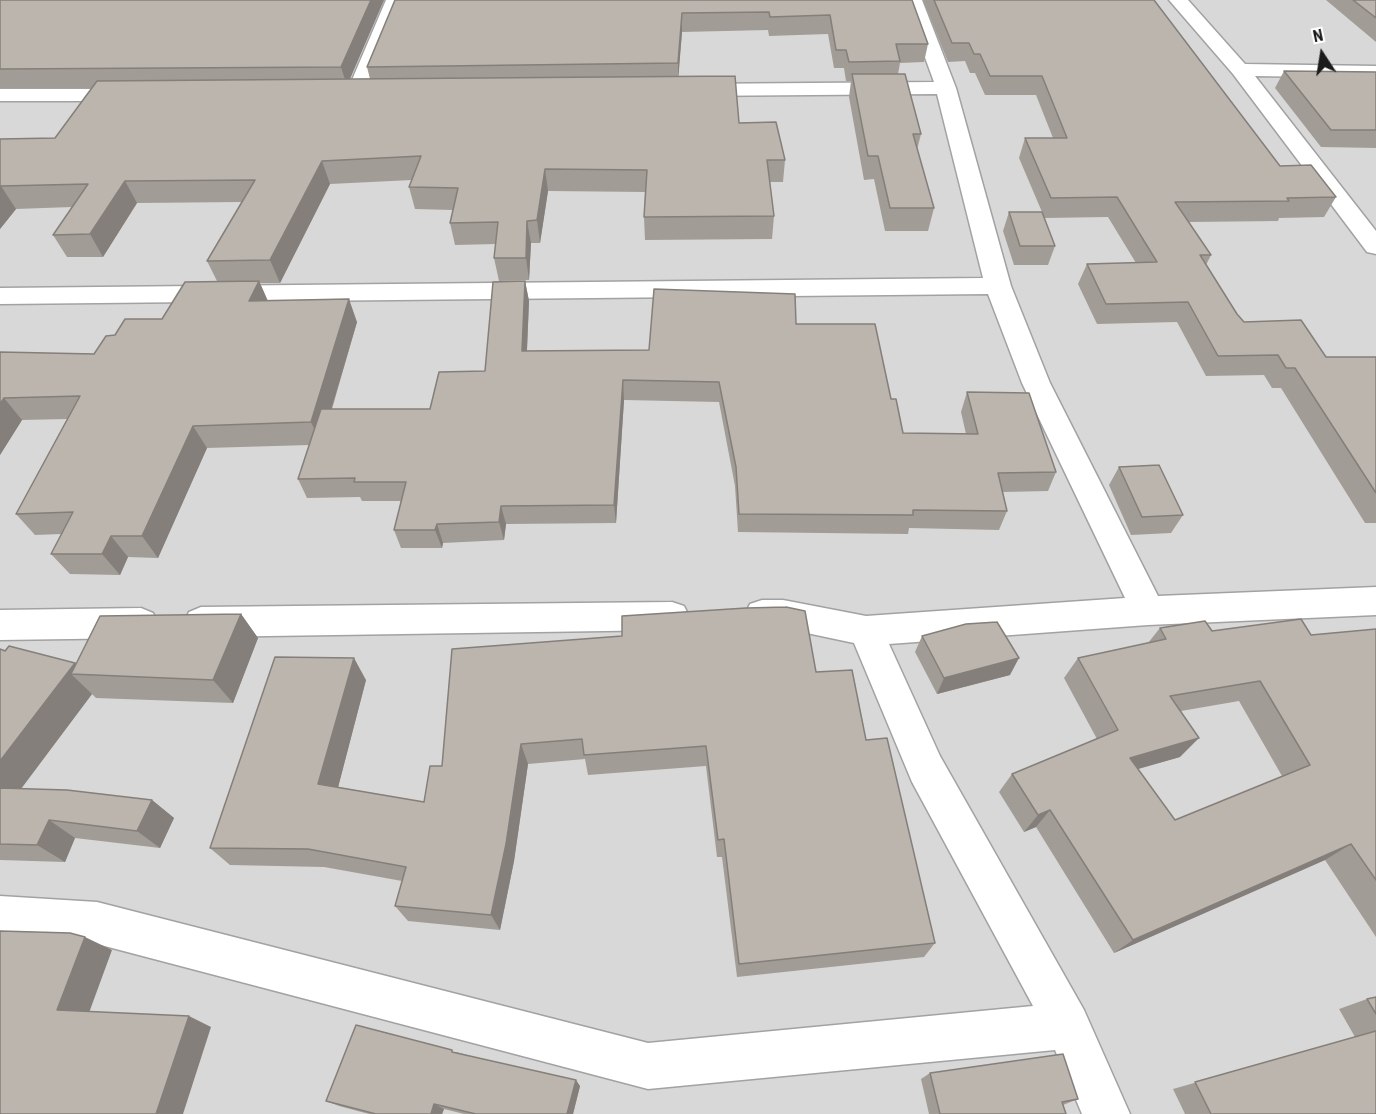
<!DOCTYPE html>
<style>
body{margin:0}
#map{position:relative;width:1376px;height:1114px;overflow:hidden;background:#ece9e1;font-family:"Roboto Condensed",sans-serif}
canvas{display:block}
.north{position:absolute;left:1292px;top:24px;width:60px;height:60px;-webkit-text-stroke:4px #fff;paint-order:stroke;rotate:348deg;font-size:16px;font-weight:700;line-height:24px;text-align:center;color:#1b1b1b}
.north::after{content:'';display:block;margin:auto;width:21px;height:27px;background:#1b1b1b;clip-path:polygon(50% 0,100% 100%,50% 72%,0 100%)}
</style>
<div id="map">
<canvas width="1376" height="1114"></canvas>
<div class="north">N</div>
</div>
<script>
const ctx = document.querySelector('canvas').getContext('2d');
ctx.lineJoin = 'round';
function fill(path, color) { ctx.fillStyle = color; ctx.fill(path, 'evenodd'); }
const poly = rows => new Path2D(rows.map(r => 'M' + r).join(''));
function stroke(path, color, width, dash) { ctx.strokeStyle = color; ctx.lineWidth = width; ctx.lineCap = dash ? 'butt' : 'round'; ctx.setLineDash(dash || []); ctx.stroke(path); }
fill(poly([
 [0,0,1376,0,1376,1114,0,1114]
]), '#d9d8d8');
const minor = poly([
 [386,0,404,0,366,94,363,98,356,100,349,98,346,94,386,0],
 [904,0,922,0,956,88,1011,286,1050,383,1158,596,1376,587,1376,615,1148,625,889,644,940,756,1084,1010,1130,1114,1082,1114,1055,1050,648,1089,97,944,0,938,0,896,97,902,648,1043,1033,1006,912,782,854,643,783,628,762,628,750,624,745,614,750,604,762,600,783,600,866,616,1125,598,1022,383,988,294,0,304,0,288,983,278,937,94,690,96,683,94,680,90,683,86,690,84,934,82,904,0],
 [1169,0,1188,0,1245,64,1376,66,1376,78,1255,76,1376,231,1376,254,1367,252,1233,74,1169,0],
 [0,89,131,89,138,91,141,95,138,99,131,101,0,101,0,89],
 [672,602,684,606,689,616,684,626,672,630,201,637,189,632,184,622,189,612,201,607,672,602],
 [141,608,153,613,158,623,153,633,141,638,0,640,0,610,141,608]
]);
stroke(minor, '#a2a2a2', 3);
fill(minor, '#fff');
fill(poly([
 [0,0,384,0,349,79,370,79,367,67,395,0,912,0,928,44,924,62,900,63,898,74,921,134,917,150,934,208,928,231,885,231,874,179,864,180,849,97,851,81,846,81,844,68,834,68,828,34,769,36,768,30,682,32,678,77,739,123,785,160,783,182,770,182,774,216,772,239,645,240,644,217,645,192,548,191,540,243,531,243,529,280,499,281,494,258,496,244,455,245,450,223,453,210,415,209,409,187,412,180,330,184,280,283,260,283,268,301,357,322,332,409,430,409,485,371,525,281,529,301,527,351,649,350,796,324,891,399,903,433,966,434,961,412,967,392,1056,472,1048,491,1003,492,1007,511,999,530,909,528,908,534,738,532,735,486,719,402,624,400,616,523,506,524,504,540,443,543,442,548,401,548,394,530,401,501,362,501,360,497,307,498,298,479,309,445,207,448,158,558,128,557,120,575,70,574,51,554,61,534,35,535,16,514,67,419,22,420,0,455,0,352,94,354,115,335,162,319,217,281,207,261,242,202,137,203,103,257,67,257,53,235,72,207,16,209,0,229,0,139,55,138,92,88,0,88],
 [923,0,1154,0,1280,166,1336,197,1324,217,1279,218,1278,221,1189,222,1211,255,1206,265,1237,314,1244,322,1326,357,1376,357,1376,523,1365,523,1281,388,1272,388,1264,375,1206,376,1177,322,1097,324,1078,284,1087,264,1136,263,1108,217,1044,218,1055,246,1048,265,1014,265,1003,231,1009,212,1042,212,1019,158,1025,138,1053,138,1036,95,985,95,975,73,970,73,965,61,948,62],
 [1326,0,1376,0,1376,42],
 [1284,71,1376,72,1376,148,1321,147,1275,88],
 [1119,467,1183,515,1171,533,1131,535,1109,485],
 [241,614,258,638,233,703,96,698,92,694,21,789,152,800,174,818,160,848,75,838,65,862,0,860,0,649,76,664],
 [1160,628,1311,635,1376,629,1376,937,1325,860,1114,953,1036,827,1024,832,999,792,1012,774,1097,739,1064,678,1078,658,1148,643],
 [1239,701,1282,776,1175,820,1138,769,1180,757,1181,711],
 [922,636,1010,675,937,694,915,652],
 [452,649,816,672,866,740,935,943,924,957,737,977,722,857,717,857,706,766,588,775,585,759,528,764,514,861,500,930,408,921,395,906,402,881,324,867,230,865,210,848,366,680,338,787,424,802,442,766],
 [1376,997,1376,1114,1185,1114,1173,1089,1355,1037,1339,1009,1367,999],
 [456,1052,580,1086,573,1114,464,1114,444,1109,442,1114,369,1114,339,1106,326,1101],
 [930,1073,1078,1099,1063,1105,1066,1114,929,1114,921,1079]
]), '#a29c96');
fill(poly([
 [371,0,384,0,347,86,341,67],
 [682,13,682,32,678,82,678,63],
 [322,161,330,184,280,283,270,260],
 [545,169,548,191,540,243,537,220],
 [125,181,137,203,103,257,90,234],
 [1,186,16,209,0,229,0,188],
 [527,221,531,243,529,280,526,258],
 [259,281,269,304,249,301],
 [525,281,529,301,526,371,522,351],
 [349,299,357,322,321,444,311,422],
 [623,380,624,400,616,523,614,505],
 [4,398,22,420,0,455,0,404],
 [193,426,207,448,158,558,142,536],
 [501,506,506,524,504,540,499,522],
 [437,524,443,543,442,548,435,530],
 [111,536,128,557,120,575,102,554],
 [241,614,258,638,233,703,213,680],
 [354,658,366,680,334,803,318,784],
 [1019,658,1010,675,937,694,944,678],
 [75,663,88,675,71,674,92,694,8,806,0,801,0,761],
 [1199,738,1180,757,1113,776,1130,758],
 [521,744,528,764,514,861,500,930,491,915],
 [152,800,174,818,160,848,137,831],
 [1050,810,1036,827,1024,832,1038,815],
 [49,820,75,838,65,862,37,845],
 [1351,844,1325,860,1114,953,1133,940],
 [85,937,112,950,86,1021,57,1010],
 [189,1016,211,1027,183,1114,156,1114],
 [576,1080,580,1086,573,1114,567,1114],
 [434,1104,444,1109,442,1114,431,1114]
]), '#847f7a');
const building = poly([
 [0,0,371,0,341,67,0,69,0,0],
 [395,0,912,0,928,44,896,44,900,61,849,62,846,50,836,50,830,15,770,17,769,12,682,13,678,63,367,67,395,0],
 [934,0,1154,0,1280,166,1311,165,1336,197,1287,198,1289,201,1175,202,1211,255,1200,255,1237,314,1244,322,1301,320,1326,357,1376,357,1376,493,1295,368,1286,368,1278,355,1218,356,1188,302,1106,304,1087,264,1157,262,1117,197,1051,198,1025,138,1067,138,1042,76,990,76,980,54,974,54,969,43,952,43,934,0],
 [1353,0,1376,0,1376,18,1353,0],
 [1284,71,1376,72,1376,130,1331,130,1284,71],
 [852,74,905,74,921,134,913,134,934,208,890,208,878,156,868,156,852,74],
 [735,76,739,123,776,122,785,160,767,160,774,216,644,217,647,170,545,169,537,220,527,221,526,258,494,258,498,222,450,223,458,188,409,187,421,156,322,161,270,260,207,261,255,180,125,181,90,234,53,235,88,184,1,186,0,188,0,139,55,138,97,81,735,76],
 [1009,212,1042,212,1055,246,1020,246,1009,212],
 [259,281,249,301,349,299,311,422,193,426,142,536,111,536,102,554,51,554,73,512,16,514,80,396,4,398,0,404,0,352,94,354,106,336,115,335,125,319,162,319,185,282,259,281],
 [525,281,522,351,649,350,654,289,795,294,796,324,875,324,891,399,896,399,903,433,978,434,967,392,1029,393,1056,472,998,473,1007,511,913,510,913,515,739,514,736,467,719,382,623,380,614,505,501,506,499,522,437,524,435,530,394,530,406,482,354,482,355,478,298,479,321,409,430,409,439,372,485,371,493,282,525,281],
 [1159,465,1183,515,1142,517,1119,467,1159,465],
 [786,607,805,611,816,672,852,670,866,740,887,738,935,943,739,964,724,839,718,840,706,746,584,755,582,739,521,744,506,844,491,915,395,906,406,867,308,849,210,848,275,657,354,658,318,784,424,802,430,766,442,766,452,649,622,636,622,616,746,608,786,607],
 [241,614,213,680,71,674,100,616,241,614],
 [1301,619,1311,635,1376,629,1376,880,1351,844,1133,940,1050,810,1038,815,1012,774,1118,730,1078,658,1166,639,1160,628,1205,621,1212,631,1301,619],
 [1260,681,1310,765,1175,820,1130,758,1199,738,1170,696,1260,681],
 [997,622,1019,658,944,678,922,636,966,624,997,622],
 [9,646,75,663,0,761,0,649,5,651,9,646],
 [0,788,67,790,152,800,137,831,49,820,37,845,0,844,0,788],
 [0,931,70,933,85,937,57,1010,189,1016,156,1114,0,1114,0,931],
 [1376,997,1376,1014,1367,999,1376,997],
 [356,1025,452,1050,452,1052,576,1080,567,1114,476,1114,434,1104,431,1114,376,1114,326,1101,356,1025],
 [1376,1031,1376,1114,1211,1114,1195,1082,1376,1031],
 [1063,1054,1078,1099,1062,1102,1066,1114,940,1114,930,1073,1063,1054]
]);
fill(building, '#bcb5ae');
stroke(building, '#847f7a', 1.5);
</script>
